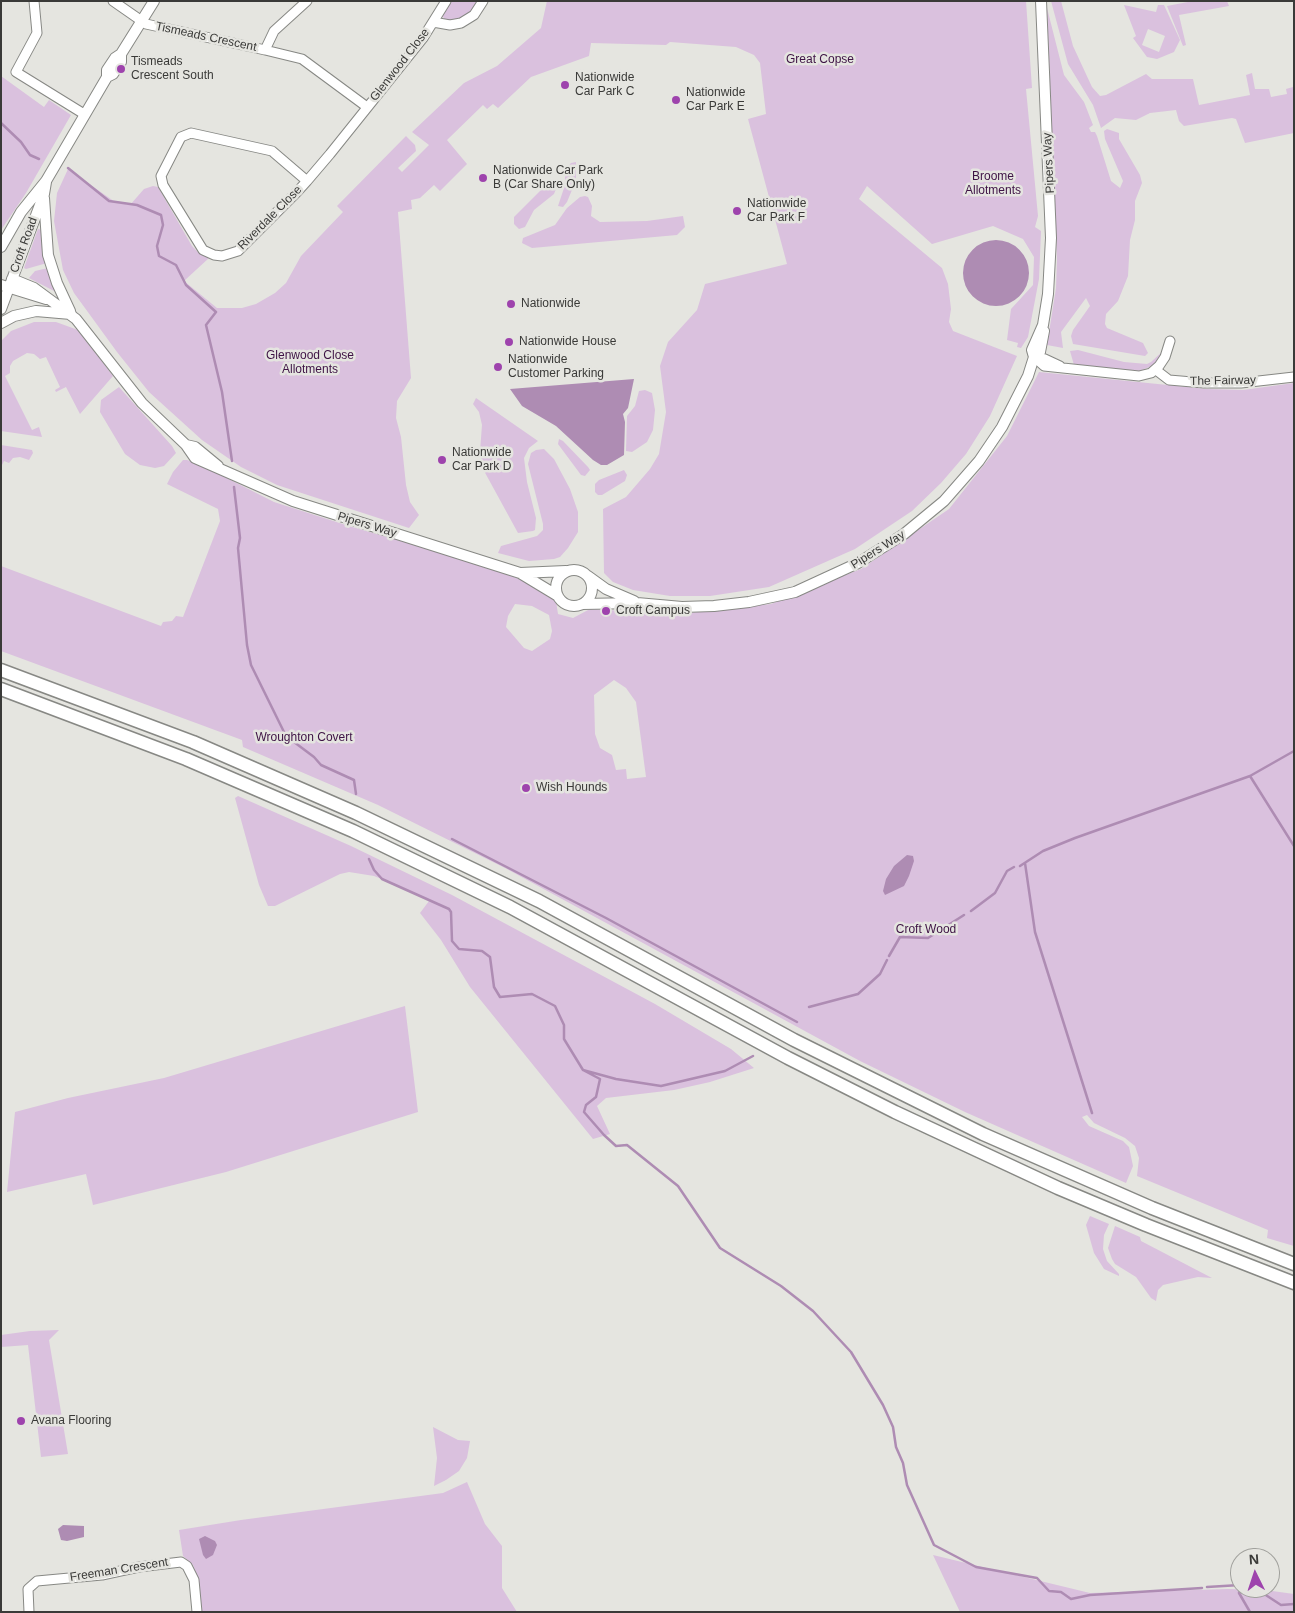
<!DOCTYPE html>
<style>
body{margin:0}
#map{position:relative;width:1295px;height:1613px;overflow:hidden;background:#e5e5e0;font-family:Arial,sans-serif}
canvas{display:block}
.frame{position:absolute;inset:0;border:2px solid #3a3a38;pointer-events:none}
.north{position:absolute;left:1230px;top:1548px;width:50px;height:50px;box-sizing:border-box;background:#e5e5e0;border:1px solid #a1a19d;border-radius:50%;rotate:356deg;font-size:14px;font-weight:700;line-height:20px;text-align:center;color:#3a3a38}
.north::after{content:'';display:block;margin:auto;width:18px;height:22px;background:#9e43ad;clip-path:polygon(50% 0,100% 100%,50% 72%,0 100%)}
</style>
<div id="map">
<canvas width="1295" height="1613"></canvas>
<div class="frame"></div>
<div class="north">N</div>
</div>
<script>
const ctx = document.querySelector('canvas').getContext('2d');
ctx.lineJoin = 'round';
function fill(path, color) { ctx.fillStyle = color; ctx.fill(path, 'evenodd'); }
const poly = rows => new Path2D(rows.map(r => 'M' + r).join(''));
function stroke(path, color, width, dash) { ctx.strokeStyle = color; ctx.lineWidth = width; ctx.lineCap = dash ? 'butt' : 'round'; ctx.setLineDash(dash || []); ctx.stroke(path); }
function write(font, color, halo, rows, align = 'center') {
  ctx.font = font + ' Arial,sans-serif'; ctx.lineWidth = 5; ctx.setLineDash([]); ctx.textBaseline = 'middle'; ctx.strokeStyle = halo; ctx.fillStyle = color; for (const [text, x, y, turn = 0] of rows) {
    ctx.save(); ctx.translate(x, y); ctx.rotate((+turn || 0) * Math.PI / 180); ctx.textAlign = isNaN(turn) ? turn : align; if (halo) ctx.strokeText(text, 0, 0); ctx.fillText(text, 0, 0); ctx.restore();
  }
}
fill(poly([
 [449,1,479,1,466,17,452,22,445,20,442,15],
 [547,1,1026,1,1032,88,1026,89,1038,216,1035,227,1041,231,1039,279,1028,337,1021,348,1017,347,1018,343,1007,340,1011,309,1033,285,1034,257,1023,239,993,226,932,244,867,186,859,199,942,268,948,284,951,309,949,322,953,331,1017,356,990,416,966,454,941,483,912,511,855,549,769,587,710,596,670,596,633,590,613,582,604,573,603,509,626,497,650,469,659,454,666,412,660,366,668,342,697,310,705,284,787,264,748,119,766,114,760,63,754,55,736,47,670,42,666,45,591,43,589,56,531,77,498,108,493,104,487,109,483,105,447,140,467,164,440,191,434,185,420,198,411,200,412,209,398,212,411,378,397,401,396,418,401,437,406,485,410,502,419,515,409,528,277,485,241,467,202,440,149,392,117,352,74,293,63,270,54,221,57,193,68,169,115,202,130,205,144,189,153,186,158,187,192,246,198,252,209,258,184,281,217,308,242,308,256,304,275,293,286,283,301,256,343,212,337,206,406,136,415,145,416,151,398,168,402,172,429,145,412,132,464,83,497,66,541,28],
 [1051,1,1061,1,1073,46,1092,87,1100,96,1106,95,1146,74,1152,79,1193,79,1199,105,1250,95,1246,75,1252,73,1255,89,1269,89,1271,97,1287,94,1286,89,1293,87,1294,133,1245,143,1236,119,1232,118,1184,126,1179,121,1176,110,1150,113,1136,120,1115,118,1101,128,1093,105,1068,64],
 [1193,1,1227,1,1229,6,1179,15,1186,45,1183,46,1167,6],
 [1124,5,1156,12,1158,5,1164,5,1180,40,1174,52,1157,59,1147,57,1133,38,1136,36],
 [1148,29,1165,36,1159,52,1142,45],
 [1047,8,1064,75,1084,102,1093,125,1089,128,1091,132,1095,132,1097,136,1111,181,1120,188,1123,181,1105,139,1104,131,1107,129,1119,133,1119,139,1140,175,1142,183,1135,201,1135,220,1130,240,1128,276,1118,301,1106,314,1105,324,1107,328,1143,343,1148,353,1145,356,1073,344,1071,336,1073,330,1090,306,1086,298,1061,332,1063,348,1047,345,1056,288,1057,260],
 [1,76,44,107,49,100,71,115,26,193,1,230],
 [576,162,576,180,567,202,563,207,558,206,565,185,565,170,571,163],
 [550,181,556,189,554,194,534,210,525,227,519,229,514,224,514,217],
 [585,196,588,197,592,206,591,216,600,222,647,221,683,216,685,227,677,235,532,248,522,243,523,238,555,225,567,208,580,197],
 [38,229,42,230,47,263,26,269,24,268],
 [48,268,56,292,29,278,35,271],
 [34,322,56,322,78,330,113,376,80,414,66,387,56,392,55,390,60,387,46,357,40,359,34,354,27,353,13,361,10,366,10,373,5,376,32,430,39,427,42,437,1,431,1,341,11,331],
 [1078,350,1124,362,1147,364,1151,362,1164,350,1155,365,1139,371,1074,365,1070,351],
 [1039,372,1207,389,1243,390,1294,383,1294,1246,1267,1238,1268,1230,1137,1176,1139,1158,1135,1146,1125,1138,1094,1123,1087,1115,1082,1117,1089,1126,1123,1141,1129,1147,1133,1166,1126,1183,965,1112,860,1061,505,868,378,805,243,747,242,740,1,651,1,566,161,626,163,622,172,621,176,616,183,617,220,521,218,509,167,484,173,472,183,460,187,460,199,464,274,502,349,526,473,562,530,583,556,601,558,614,573,618,590,609,680,614,771,604,861,569,949,509,1007,436],
 [515,604,532,606,549,615,552,631,550,639,532,651,524,648,506,627,508,616],
 [614,680,626,688,636,702,646,777,627,779,626,769,616,770,612,755,600,748,595,734,594,695],
 [119,387,172,446,176,453,164,466,155,468,140,465,125,454,100,412,101,400],
 [645,390,652,393,655,410,653,430,647,442,632,452,626,451,627,416,635,406,639,391],
 [476,398,538,441,529,448,524,458,527,482,536,518,535,530,533,531,518,533,483,469,480,452,482,425,479,412,473,404],
 [559,439,563,441,588,467,590,470,585,476,581,475,558,444],
 [1,445,32,450,33,453,29,460,20,457,13,458,9,463,4,461,1,467],
 [544,449,554,459,570,489,578,512,578,532,568,548,560,557,554,559,529,561,498,553,501,546,537,536,543,530,543,524,528,464,531,453,536,450],
 [624,470,627,475,625,481,602,495,598,495,595,492,595,484,599,480],
 [238,796,351,846,452,895,655,1004,731,1049,754,1068,710,1082,674,1090,606,1098,597,1106,610,1134,593,1139,470,987,441,940,420,913,429,901,402,887,374,876,349,872,340,874,275,906,268,906,259,885,235,798],
 [405,1006,418,1112,226,1172,93,1205,86,1174,7,1192,15,1112,68,1098,164,1078],
 [1090,1216,1109,1224,1104,1235,1103,1249,1107,1261,1119,1274,1119,1276,1104,1269,1094,1253,1086,1225],
 [1115,1226,1140,1237,1141,1241,1212,1278,1198,1277,1163,1285,1158,1290,1156,1301,1151,1298,1136,1277,1115,1264,1112,1259,1108,1248],
 [59,1330,49,1340,68,1454,41,1457,28,1345,1,1347,1,1335,30,1331],
 [433,1427,458,1440,470,1441,467,1458,459,1471,446,1480,434,1486,437,1458],
 [467,1482,485,1524,502,1546,502,1588,517,1612,201,1612,197,1576,193,1565,183,1556,179,1530,241,1520,443,1493],
 [933,1555,1090,1593,1228,1589,1265,1590,1294,1594,1294,1612,960,1612]
]), '#dac1de');
fill(poly([
 '963 273a33 33 0 1 1 66 0a33 33 0 1 1-66 0Z',
 [634,379,628,408,623,414,625,422,624,455,607,465,601,465,593,460,556,426,522,406,510,389],
 [907,855,913,856,914,861,909,876,904,886,885,895,883,891,886,879,894,866],
 [63,1525,84,1526,84,1537,67,1541,61,1540,58,1529],
 [205,1536,215,1541,217,1545,213,1555,206,1559,203,1555,199,1539]
]), '#ae8cb3');
stroke(poly([
 [1,123,21,142,30,155,39,159],
 [68,168,109,201,137,205,161,215,163,225,157,246,159,256,176,265,186,285,216,312,206,325,222,392,232,461],
 [234,487,240,538,238,548,247,645,251,665,284,732,290,739,314,757,321,765,354,780,356,794],
 [1250,776,1294,751],
 [452,839,606,918,797,1022],
 [369,859,374,870,382,879,449,909,451,912,452,941,459,949,482,951,490,957,494,987,500,997,532,994,555,1006,564,1025,564,1039,583,1070,616,1079,661,1086,725,1071,753,1056],
 [1025,863,1035,932,1092,1113],
 [1020,866,1043,851,1075,838,1250,776,1294,846],
 [971,911,995,893,1007,871,1014,867],
 [889,956,900,937,928,938,964,915],
 [809,1007,858,994,880,974,887,960],
 [583,1070,600,1079,596,1097,586,1105,584,1112,604,1135,616,1146,627,1145,678,1186,720,1248,781,1286,813,1311,851,1352,883,1405,893,1427,896,1447,903,1463,907,1485,934,1545,976,1567,1037,1578,1049,1591,1061,1592,1071,1599,1090,1595,1202,1588],
 [1240,1585,1239,1593,1250,1612],
 [1207,1587,1240,1585],
 [1255,1588,1281,1605,1294,1604]
]), '#ae8cb3', 2.5);
const minor = poly([
 [34,1,37,33,16,72,84,114],
 [113,1,146,24,265,50,274,31,307,1],
 [433,22,450,25,461,23,474,15,483,1],
 [265,50,302,59,367,107],
 [307,181,272,151,191,133,181,137,161,176,163,185,203,250,214,255,222,256,238,251,297,192,307,181,330,154,423,38,446,1],
 [1034,357,1044,366,1139,376,1151,373,1159,366,1165,357,1170,341],
 [1034,357,1045,359,1060,366],
 [1156,370,1169,380,1204,383,1241,383,1294,377],
 [29,1612,28,1589,37,1581,102,1575,139,1567,181,1562,187,1566,194,1580,197,1612]
]);
const major = poly([
 [107,77,113,74,121,62,121,54],
 [44,198,48,255,57,283,70,311],
 [1,247,21,212,46,181,107,77,107,70,115,58,121,54,154,1],
 [12,279,34,288,76,319,142,403,186,445,195,458,293,501,520,573,558,596],
 [1,285,46,299],
 [1,309,44,194,46,182],
 [1,323,14,316,36,311,71,314],
 [1034,357,1040,352,1044,331],
 [186,445,195,447,218,466],
 '556 588a18 18 0 1 1 36 0a18 18 0 1 1-36 0Z',
 [520,573,566,571],
 [588,576,606,589,634,601],
 [582,604,637,603,682,607,714,606,749,602,795,592,858,563,904,534,944,501,979,461,1002,427,1028,376,1034,357,1032,350,1043,325,1048,294,1051,238,1041,1]
]);
const highway = poly([
 [1,670,193,742,356,813,539,901,794,1040,983,1134,1152,1208,1294,1264],
 [1,689,186,759,353,831,510,907,788,1058,895,1112,1058,1188,1146,1225,1294,1283]
]);
stroke(minor, '#878884', 11);
stroke(major, '#878884', 12);
stroke(highway, '#878884', 15);
stroke(minor, '#fff', 9);
stroke(major, '#fff', 10);
stroke(highway, '#fff', 12);
for (const [x, y, r, color] of [
 [121,69,5,"#9e43ad"],
 [565,85,5,"#9e43ad"],
 [676,100,5,"#9e43ad"],
 [483,178,5,"#9e43ad"],
 [737,211,5,"#9e43ad"],
 [511,304,5,"#9e43ad"],
 [509,342,5,"#9e43ad"],
 [498,367,5,"#9e43ad"],
 [442,460,5,"#9e43ad"],
 [606,611,5,"#9e43ad"],
 [526,788,5,"#9e43ad"],
 [21,1421,5,"#9e43ad"]
]) { const dot = new Path2D(); dot.arc(x, y, r, 0, 2 * Math.PI); ctx.fillStyle = color; ctx.fill(dot); stroke(dot, '#e5e5e0', 2); }
write('12px', '#3a3a38', '#e5e5e0', [
 ["Tismeads Crescent",206,37,12],
 ["Glenwood Close",400,65,-52],
 ["Pipers Way",1049,163,-93],
 ["Riverdale Close",270,218,-45],
 ["Croft Road",24,245,-70],
 ["The Fairway",1223,381,-1],
 ["Pipers Way",367,525,17],
 ["Pipers Way",878,550,-32],
 ["Freeman Crescent",119,1570,-9]
]);
write('12px', '#3e1345', '#e5e5e0', [
 ["Great Copse",820,60],
 ["Broome",993,177],
 ["Allotments",993,191],
 ["Glenwood Close",310,356],
 ["Allotments",310,370],
 ["Wroughton Covert",304,738],
 ["Croft Wood",926,930]
]);
write('12px', '#3a3a38', '#e5e5e0', [
 ["Tismeads",131,62],
 ["Crescent South",131,76],
 ["Nationwide",575,78],
 ["Car Park C",575,92],
 ["Nationwide",686,93],
 ["Car Park E",686,107],
 ["Nationwide Car Park",493,171],
 ["B (Car Share Only)",493,185],
 ["Nationwide",747,204],
 ["Car Park F",747,218],
 ["Nationwide",521,304],
 ["Nationwide House",519,342],
 ["Nationwide",508,360],
 ["Customer Parking",508,374],
 ["Nationwide",452,453],
 ["Car Park D",452,467],
 ["Croft Campus",616,611],
 ["Wish Hounds",536,788],
 ["Avana Flooring",31,1421]
], 'left');
</script>
